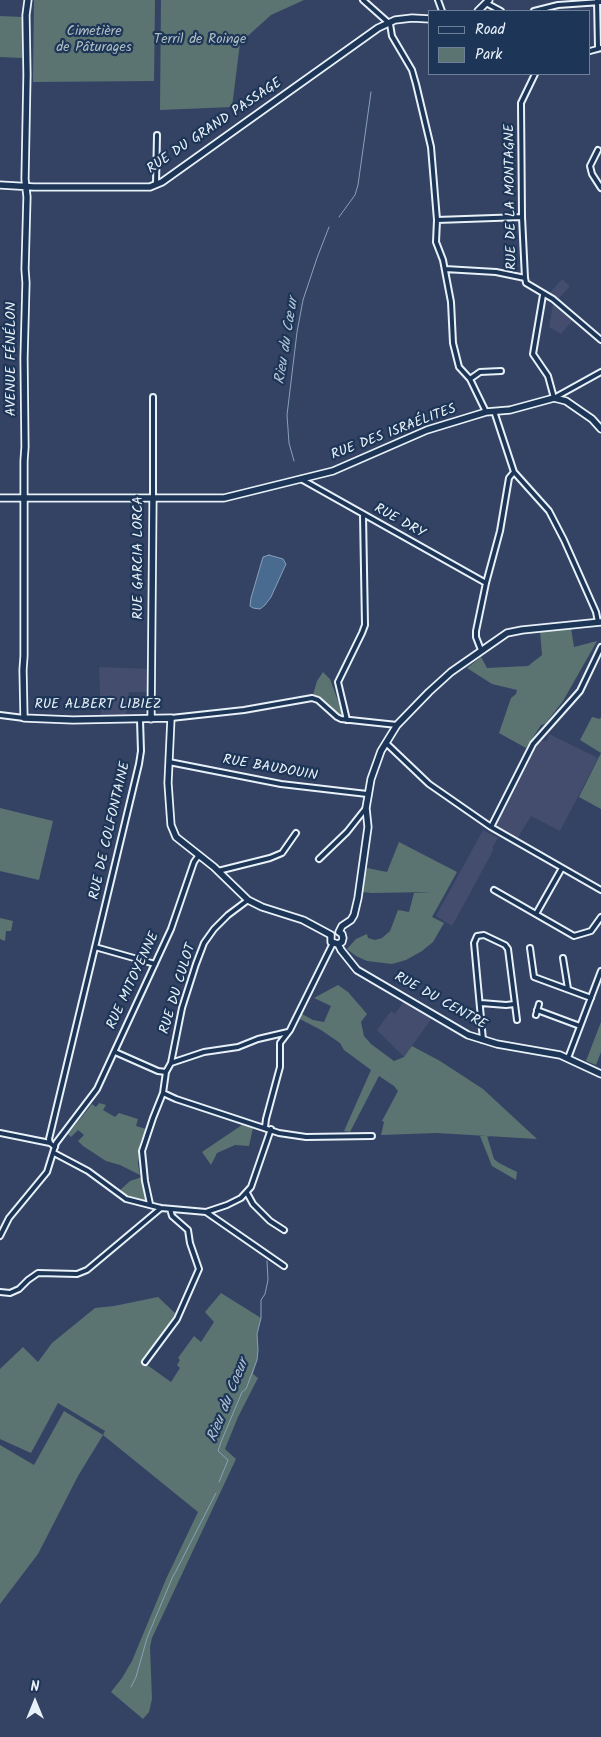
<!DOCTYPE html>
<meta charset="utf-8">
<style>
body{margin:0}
#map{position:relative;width:601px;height:1737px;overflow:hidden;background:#344364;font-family:Kalam,sans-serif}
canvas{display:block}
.legend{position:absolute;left:428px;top:10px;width:162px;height:65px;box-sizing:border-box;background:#1d3557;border:1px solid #6e8097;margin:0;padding:6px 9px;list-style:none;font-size:15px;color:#e8f1f8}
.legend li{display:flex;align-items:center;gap:10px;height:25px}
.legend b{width:25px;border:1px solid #6e8097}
.north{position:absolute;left:10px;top:1677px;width:50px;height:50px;-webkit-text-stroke:4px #1d3557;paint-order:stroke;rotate:0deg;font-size:14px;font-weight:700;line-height:20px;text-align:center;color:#e8f1f8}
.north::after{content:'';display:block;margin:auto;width:18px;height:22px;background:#e8f1f8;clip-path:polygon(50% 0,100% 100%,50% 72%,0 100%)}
</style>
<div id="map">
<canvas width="601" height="1737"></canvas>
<ul class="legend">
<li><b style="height:6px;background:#1d3557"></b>Road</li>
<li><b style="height:14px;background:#5b7471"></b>Park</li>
</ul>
<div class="north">N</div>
</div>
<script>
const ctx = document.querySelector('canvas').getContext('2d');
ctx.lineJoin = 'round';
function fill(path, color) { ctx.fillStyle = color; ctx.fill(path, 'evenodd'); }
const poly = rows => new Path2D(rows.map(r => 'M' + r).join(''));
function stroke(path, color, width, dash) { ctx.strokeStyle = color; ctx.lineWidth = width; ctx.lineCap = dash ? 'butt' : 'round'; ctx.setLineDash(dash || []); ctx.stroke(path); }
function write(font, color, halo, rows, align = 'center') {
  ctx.font = font + ' Kalam,sans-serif'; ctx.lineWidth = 4.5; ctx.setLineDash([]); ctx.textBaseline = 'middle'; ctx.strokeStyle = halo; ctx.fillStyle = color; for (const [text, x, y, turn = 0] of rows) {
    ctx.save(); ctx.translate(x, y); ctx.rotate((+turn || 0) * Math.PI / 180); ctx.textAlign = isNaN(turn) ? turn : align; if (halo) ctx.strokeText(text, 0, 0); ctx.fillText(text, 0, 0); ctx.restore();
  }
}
fill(poly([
 [562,279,570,286,558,299,549,294],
 [553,304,572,321,561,334,549,327],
 [99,667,152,669,148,692,129,692,126,715,101,716],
 [549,734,598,758,560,831,531,816,517,839,495,825,533,751,539,741,547,741],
 [483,830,498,838,492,848,494,849,452,926,436,916],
 [405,1000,432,1018,404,1057,377,1030,391,1011,395,1014]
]), '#444d6d');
fill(poly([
 [34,0,155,0,154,81,33,82],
 [161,0,304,0,271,15,240,43,232,107,160,110],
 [0,16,23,17,22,58,0,57],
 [571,628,574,647,597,641,563,701,545,724,541,725,526,748,499,733,511,698,516,694,517,690,492,684,467,668,481,657,487,668,528,666,542,655,540,631],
 [323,672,330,679,342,712,344,714,344,716,343,717,336,714,337,713,321,698,313,695,317,681],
 [592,717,600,719,601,717,601,809,579,797,601,753,580,740],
 [0,808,53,821,39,880,0,871],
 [399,842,457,872,432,917,444,923,433,942,422,951,406,960,392,964,367,961,356,956,347,949,356,939,367,934,368,938,375,940,382,938,390,931,398,910,409,912,414,893,431,892,371,893,363,892,367,868,387,872],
 [0,918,13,921,11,931,6,931,5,941,0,939],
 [338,985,348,992,367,1014,361,1022,364,1036,371,1044,394,1061,404,1057,412,1046,440,1061,483,1089,537,1139,437,1133,381,1135,384,1122,382,1121,398,1091,394,1086,379,1076,350,1132,344,1131,371,1070,344,1050,340,1043,321,1030,300,1019,302,1014,313,1020,324,1022,331,1006,314,998],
 [601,1022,601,1052,596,1065,586,1061],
 [99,1103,106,1105,103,1110,115,1117,119,1113,138,1119,136,1126,146,1129,140,1143,138,1164,140,1175,120,1165,106,1161,83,1146,78,1141,84,1135,78,1130,71,1137,68,1134,92,1104,96,1107],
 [242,1125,253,1128,249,1146,235,1145,217,1153,211,1165,202,1152],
 [480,1136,487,1136,494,1159,499,1163,517,1172,516,1180,492,1166],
 [142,1177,147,1200,145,1202,118,1192,130,1181],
 [221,1293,261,1318,257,1334,258,1350,257,1360,253,1374,258,1378,238,1417,225,1449,236,1459,152,1638,150,1647,152,1699,149,1712,143,1719,111,1692,122,1678,132,1661,166,1579,198,1512,103,1435,78,1476,38,1554,0,1604,0,1445,34,1465,64,1411,103,1435,105,1431,58,1403,31,1453,0,1439,0,1369,23,1347,38,1362,52,1343,95,1308,114,1306,158,1297,177,1315,143,1362,171,1382,180,1368,177,1365,180,1360,178,1358,194,1336,201,1342,214,1322,205,1312]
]), '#5b7471');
const water = poly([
 [269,555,283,559,286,564,271,597,265,605,260,609,253,608,250,606,251,598,263,557,269,555]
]);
fill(water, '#486b8f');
stroke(water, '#88a1b9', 1);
stroke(poly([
 [339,217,355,195,358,185,371,92],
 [294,461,289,443,287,415,297,332,303,300,317,258,329,227],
 [219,1482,228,1460,218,1451,221,1442,242,1392,246,1389,257,1360,258,1350,257,1334,261,1318,261,1300,265,1294,268,1280,267,1261],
 [131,1687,136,1677,147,1638,173,1576,175,1573,216,1493]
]), '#88a1b9', 1);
const street = poly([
 [363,0,390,24,392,36,412,70,416,84,431,147,437,220,436,242,443,260,451,302,453,343,459,367,470,379,486,412],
 [438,0,442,11],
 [597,0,598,47],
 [486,3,501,11],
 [534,11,558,5,601,2],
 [590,51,601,48],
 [535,74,521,103,522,217,525,278,526,283,553,299,601,340],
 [598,150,590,166,592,174,601,188],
 [156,184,157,135],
 [437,220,522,217],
 [445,269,496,272,525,278],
 [543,295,533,354,548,376,554,398,601,372],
 [470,379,480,372,501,371],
 [494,411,514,472,549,511,564,540,596,612,598,622],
 [301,479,486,583],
 [153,498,153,397],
 [481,650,476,637,476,631,486,583,500,531,509,478,514,472],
 [0,715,24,718],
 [171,718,244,710,312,698,318,700,337,717,341,719,397,725],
 [347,720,338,682,362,633,365,625,363,515],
 [386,743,429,784,491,827,601,890],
 [169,762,281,784,367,794],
 [491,827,533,744,580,691,601,647],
 [319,859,347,832,366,808],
 [218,871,270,858,282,853,296,833],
 [494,890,574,936,591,931,601,917],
 [536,914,562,868],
 [95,947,155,964],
 [530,948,534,977,591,998],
 [563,958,568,989],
 [481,1003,506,1005,515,1004],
 [537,1010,580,1026],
 [536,1015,539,1004],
 [483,1040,474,943,477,936,484,935,505,945,508,949,517,1020],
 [115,1052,158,1071,166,1072],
 [568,1058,601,971],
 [171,1063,204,1052,238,1047,258,1039,288,1032],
 [163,1093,176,1099,279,1133,306,1137,372,1136],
 [265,1127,266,1119,280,1067,280,1043,290,1030,333,943],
 [0,1133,50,1143],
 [55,1147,50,1143,49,1139,139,764,141,751,140,720],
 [54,1153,88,1171,126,1199,161,1208,206,1212,284,1266],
 [247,1193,253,1204,270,1221,284,1230],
 [150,1204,145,1181,142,1151,153,1118,163,1093,166,1072,171,1063,182,1008,196,964,204,943,214,929,228,915,248,900],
 [206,1212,227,1205,241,1198,251,1187,271,1129],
 [0,1236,9,1218,47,1172,56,1143,97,1089,171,929,194,862,199,855],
 [0,1292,10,1293,19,1289,28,1280,38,1273,77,1274,87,1270,161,1208],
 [145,1362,177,1319,199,1269,190,1243,188,1230,172,1216,170,1209]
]);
const secondary = poly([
 [28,0,26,15,27,75,25,179,27,197,25,269,26,283,24,358,25,447,24,461,24,656,23,670,24,718,73,720,171,718,168,783,171,825,176,837,214,867,248,900,262,907,303,920,331,935],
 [478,11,489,0],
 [0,185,34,187,150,187,162,182,378,28,395,20,412,18,430,19],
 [0,498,224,498,333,471,427,430,486,412,510,410,554,398,566,401,592,419,601,429],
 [151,719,153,498],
 [339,932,342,926,351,920,354,915,358,898,368,827,366,808,371,779,381,751,397,725,429,692,451,672,507,633,522,630,601,622],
 [331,935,331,942,338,944],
 [338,944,341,950,357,970,468,1035,497,1044,560,1055,601,1074],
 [338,944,342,942,343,938,342,934,339,932]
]);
stroke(street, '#e8f1f8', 8);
stroke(secondary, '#e8f1f8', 9);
stroke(street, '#1d3557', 4);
stroke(secondary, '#1d3557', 5.5);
write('14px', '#b0bfc2', '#1d3557', [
 ["Cimetière",94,33],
 ["de Pâturages",94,49],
 ["Terril de Roinge",200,41]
]);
write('14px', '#e8f1f8', '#1d3557', [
 ["RUE DU GRAND PASSAGE",215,127,-34],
 ["RUE DE LA MONTAGNE",512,197,-91],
 ["AVENUE FÉNÉLON",13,359,-90],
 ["RUE DES ISRAÉLITES",394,433,-21],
 ["RUE DRY",399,522,29],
 ["RUE GARCIA LORCA",140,558,-90],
 ["RUE ALBERT LIBIEZ",98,706],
 ["RUE BAUDOUIN",270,769,10],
 ["RUE DE COLFONTAINE",111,831,-77],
 ["RUE MITOYENNE",134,981,-65],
 ["RUE DU CULOT",179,989,-73],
 ["RUE DU CENTRE",440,1002,29]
]);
write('italic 15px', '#b0c2d3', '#1d3557', [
 ["Rieu du Cœur",288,341,-81],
 ["Rieu du Coeur",229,1401,-68]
]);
</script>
